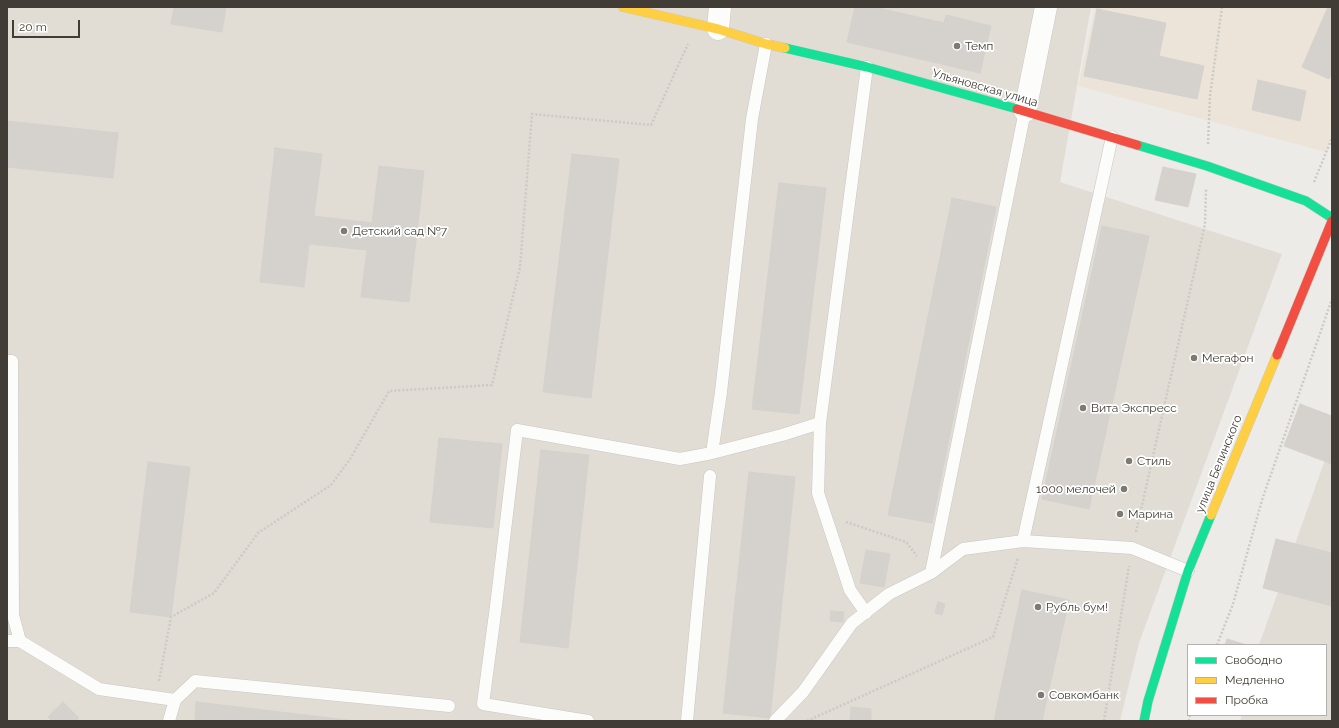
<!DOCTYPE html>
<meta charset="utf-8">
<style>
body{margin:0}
#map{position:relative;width:1339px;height:728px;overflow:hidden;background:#edebe7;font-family:Raleway,sans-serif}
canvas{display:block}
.frame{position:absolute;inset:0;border:8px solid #413c35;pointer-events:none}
.legend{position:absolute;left:1187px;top:644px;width:140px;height:72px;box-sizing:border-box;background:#fff;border:1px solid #b3b1ae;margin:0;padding:5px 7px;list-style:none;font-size:12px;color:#413c35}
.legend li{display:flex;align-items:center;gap:8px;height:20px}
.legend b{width:20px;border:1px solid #b3b1ae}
.scale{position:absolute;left:12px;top:20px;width:68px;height:18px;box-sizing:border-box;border:2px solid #413c35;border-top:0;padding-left:5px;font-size:12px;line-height:14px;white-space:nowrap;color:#413c35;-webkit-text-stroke:3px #fff;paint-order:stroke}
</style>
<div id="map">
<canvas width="1339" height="728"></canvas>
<div class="frame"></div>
<ul class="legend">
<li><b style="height:5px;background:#16e098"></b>Свободно</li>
<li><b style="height:5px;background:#ffcf43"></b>Медленно</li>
<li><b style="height:5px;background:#f24e42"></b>Пробка</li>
</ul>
<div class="scale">20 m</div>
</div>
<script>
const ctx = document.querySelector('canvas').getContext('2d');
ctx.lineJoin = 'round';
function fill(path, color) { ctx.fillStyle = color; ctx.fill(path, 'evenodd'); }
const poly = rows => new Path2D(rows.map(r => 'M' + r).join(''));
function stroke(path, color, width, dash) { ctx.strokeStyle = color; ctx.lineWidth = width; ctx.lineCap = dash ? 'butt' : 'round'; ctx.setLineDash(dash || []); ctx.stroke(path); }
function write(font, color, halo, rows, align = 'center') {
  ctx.font = font + ' Raleway,sans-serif'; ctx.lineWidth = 3.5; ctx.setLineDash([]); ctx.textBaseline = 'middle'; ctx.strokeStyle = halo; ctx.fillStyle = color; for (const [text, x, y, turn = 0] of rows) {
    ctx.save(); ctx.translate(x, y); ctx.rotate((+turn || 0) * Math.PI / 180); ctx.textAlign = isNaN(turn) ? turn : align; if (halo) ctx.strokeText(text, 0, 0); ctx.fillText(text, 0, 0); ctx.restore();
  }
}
fill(poly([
 [7,7,1091,7,1060,182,1282,254,1139,643,1120,721,7,721],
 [1332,440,1332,721,1240,721,1242,715,1326,715,1326,645,1259,645]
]), '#e1ddd5');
fill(poly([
 [1095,7,1332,7,1332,136,1326,152,1078,86]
]), '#ece4d8');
const building = poly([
 [174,7,226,7,222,32,171,24,174,7],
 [855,7,874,7,944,23,946,15,991,26,980,73,847,42,855,7],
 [1328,7,1332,7,1332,73,1329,79,1302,67,1328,7],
 [1097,9,1166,23,1159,56,1204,66,1197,99,1084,76,1097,9],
 [1258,80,1306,91,1300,121,1252,110,1258,80],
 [7,121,118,133,113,178,7,167,7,121],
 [275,148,322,154,314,216,372,223,379,166,424,171,409,302,361,297,367,250,309,244,304,287,260,282,275,148],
 [572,154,619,159,591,398,543,392,572,154],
 [1163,167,1196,174,1188,207,1155,200,1163,167],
 [779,183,826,188,799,414,752,409,779,183],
 [952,198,996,207,932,523,888,515,952,198],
 [1102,226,1149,236,1089,509,1042,499,1102,226],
 [1300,404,1332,416,1332,464,1284,446,1300,404],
 [439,438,502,444,493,528,430,522,439,438],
 [541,450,589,455,568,648,520,642,541,450],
 [148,462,190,467,171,617,130,612,148,462],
 [749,472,795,477,770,718,723,713,749,472],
 [1276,539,1332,553,1332,606,1263,588,1276,539],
 [866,550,890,554,884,587,860,583,866,550],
 [1022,590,1069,600,1042,721,994,721,1022,590],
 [938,602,945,604,942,615,935,613,938,602],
 [831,611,844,612,843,622,830,621,831,611],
 [1227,639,1247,645,1225,645,1227,639],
 [63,702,79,718,76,721,52,721,48,717,63,702],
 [196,702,356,721,195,721,196,702],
 [851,707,871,709,871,721,850,721,851,707]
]);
fill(building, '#d5d2ce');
stroke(building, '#d5d2cd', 1);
const lane = poly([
 [7,361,12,361,13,615,20,641],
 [820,423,818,493,850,590,866,613],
 [712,453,721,392,752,119,766,44],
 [1023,541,1112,137],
 [931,573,1025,111],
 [7,641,20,641,99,689,175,700],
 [169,721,175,700,195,681,449,706],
 [588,721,483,704,496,606,517,430,680,459,712,453,782,435,820,423,867,67],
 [687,721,710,476],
 [775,721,803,692,852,623,889,594,931,573,963,549,1023,541,1132,548,1188,571]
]);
const street = poly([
 [718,29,720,7],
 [1025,111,1046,7]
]);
const fast = poly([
 [785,48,867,67,1017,109],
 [1137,145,1207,166,1306,201,1332,218],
 [1144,721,1148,701,1188,571,1211,515]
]);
const slow = poly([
 [623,7,718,29,766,44,785,48],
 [1211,515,1277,355]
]);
const jam = poly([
 [1017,109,1137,145],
 [1277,355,1332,221]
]);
stroke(lane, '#c9c7c3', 13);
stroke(street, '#c9c7c3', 23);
stroke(fast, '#cbc8be', 10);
stroke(slow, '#cbc8be', 10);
stroke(jam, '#cbc8be', 10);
stroke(poly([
 [1208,144,1210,96,1222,7],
 [1314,182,1332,138],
 [846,522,906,542,917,556],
 [1136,532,1205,224,1206,189],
 [1217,645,1233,604,1262,500,1332,299],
 [159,681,171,617,214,593,258,533,331,485,350,459,389,391,492,385,520,267,532,114,651,125,688,44],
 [807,721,993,637,1018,558],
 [1104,721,1129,566],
 [1189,721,1190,715]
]), '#cbcac6', 2.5, [2, 2]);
stroke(lane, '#fcfcfb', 12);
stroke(street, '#fcfcfb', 22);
stroke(fast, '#16e098', 9);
stroke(slow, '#ffcf43', 9);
stroke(jam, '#f24e42', 9);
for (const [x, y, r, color] of [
 [957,46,4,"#7d7973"],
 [344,231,4,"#7d7973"],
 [1194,358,4,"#7d7973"],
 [1083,408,4,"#7d7973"],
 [1129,461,4,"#7d7973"],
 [1124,489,4,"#7d7973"],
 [1120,514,4,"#7d7973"],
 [1038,607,4,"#7d7973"],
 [1041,695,4,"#7d7973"]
]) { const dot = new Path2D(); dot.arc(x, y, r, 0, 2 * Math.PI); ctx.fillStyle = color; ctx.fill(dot); stroke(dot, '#fff', 1.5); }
write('12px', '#413c35', '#fff', [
 ["Темп",965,46],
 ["Детский сад №7",352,231],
 ["Мегафон",1202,358],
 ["Вита Экспресс",1091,408],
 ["Стиль",1137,461],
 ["1000 мелочей",1116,489,"right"],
 ["Марина",1128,514],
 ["Рубль бум!",1046,607],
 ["Совкомбанк",1049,695]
], 'left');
write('12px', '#413c35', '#fff', [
 ["Ульяновская улица",985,88,16],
 ["улица Белинского",1219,464,-68]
]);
</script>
